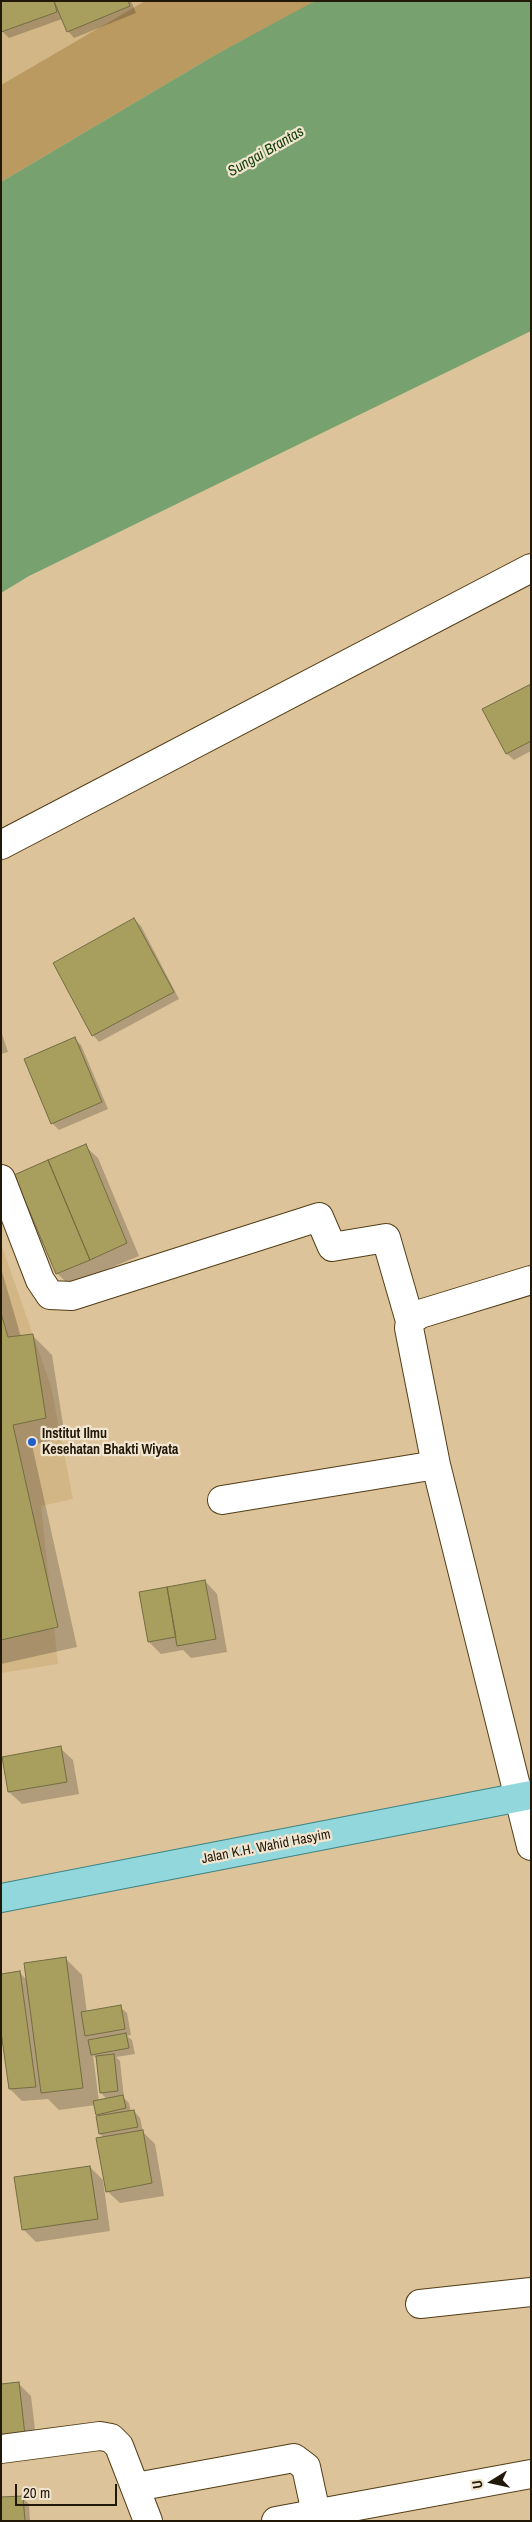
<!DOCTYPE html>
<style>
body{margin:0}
#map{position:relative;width:532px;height:2522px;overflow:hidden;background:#dcc399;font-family:"Archivo Narrow",sans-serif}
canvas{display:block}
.frame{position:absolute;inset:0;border:2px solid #211808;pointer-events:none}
.north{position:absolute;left:467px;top:2457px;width:50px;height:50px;-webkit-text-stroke:4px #f2e5d0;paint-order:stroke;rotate:260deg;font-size:14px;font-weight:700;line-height:20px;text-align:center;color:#211808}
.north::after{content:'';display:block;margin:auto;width:18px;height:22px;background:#211808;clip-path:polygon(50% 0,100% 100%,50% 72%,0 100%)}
.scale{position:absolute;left:15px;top:2484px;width:102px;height:22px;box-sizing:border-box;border:2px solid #211808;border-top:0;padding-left:6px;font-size:15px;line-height:18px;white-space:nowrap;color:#211808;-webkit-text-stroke:4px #f2e5d0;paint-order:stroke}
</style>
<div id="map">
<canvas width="532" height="2522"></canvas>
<div class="frame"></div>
<div class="north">U</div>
<div class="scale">20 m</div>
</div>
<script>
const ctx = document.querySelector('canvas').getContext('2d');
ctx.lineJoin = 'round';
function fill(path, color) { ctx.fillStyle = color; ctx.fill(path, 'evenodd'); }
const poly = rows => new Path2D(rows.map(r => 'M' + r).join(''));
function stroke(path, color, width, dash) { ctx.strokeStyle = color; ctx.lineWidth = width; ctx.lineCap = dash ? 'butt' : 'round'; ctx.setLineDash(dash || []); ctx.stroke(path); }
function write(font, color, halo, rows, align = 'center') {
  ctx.font = font + ' "Archivo Narrow",sans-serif'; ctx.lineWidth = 4.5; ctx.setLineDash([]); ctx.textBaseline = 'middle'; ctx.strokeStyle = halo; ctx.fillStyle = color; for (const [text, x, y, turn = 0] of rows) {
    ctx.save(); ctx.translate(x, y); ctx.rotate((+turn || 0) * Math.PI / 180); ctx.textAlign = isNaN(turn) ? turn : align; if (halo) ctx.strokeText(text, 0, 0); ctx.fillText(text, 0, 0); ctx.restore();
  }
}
fill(poly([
 [1,1,145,1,1,85],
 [1,1244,51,1386,73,1499,41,1506,58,1664,1,1673]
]), '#d2b685');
fill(poly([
 [145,1,312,1,312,4,215,55,1,182,1,85]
]), '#bb9a61');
fill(poly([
 [315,1,531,1,531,331,29,576,1,593,1,182,215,55]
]), '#77a26f');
fill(poly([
 [1,1,131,1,136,13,74,38,68,31,62,19,9,38,2,31],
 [531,685,531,751,514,760,507,754,484,710],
 [134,919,141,926,179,999,99,1042,93,1035],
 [1,1031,8,1052,1,1054],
 [75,1039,81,1045,108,1109,59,1130,52,1123],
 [85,1146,98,1158,139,1256,69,1285,57,1273],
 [1,1268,21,1337,32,1335,52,1355,65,1437,32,1445,77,1647,1,1664],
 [205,1581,217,1594,227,1652,191,1658,183,1650,161,1654,149,1642],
 [60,1748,73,1760,79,1794,22,1804,9,1792,3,1758],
 [65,1958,82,1975,87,2013,120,2007,127,2013,131,2035,127,2036,132,2040,135,2054,116,2057,120,2061,124,2098,129,2103,131,2112,134,2111,140,2118,143,2132,155,2144,164,2196,120,2203,107,2191,104,2138,100,2134,100,2117,96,2105,59,2110,48,2099,22,2101,10,2089,19,1972,28,1981],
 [93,2055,98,2060,101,2093,108,2100,99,2102],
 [90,2167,103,2180,110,2231,36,2242,23,2229],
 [19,2384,31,2396,37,2447,8,2450],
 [22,2497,29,2504,30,2521,1,2521]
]), '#0003');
const building = poly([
 [1,1,54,1,57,12,1,32,1,1],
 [54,1,128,1,130,6,67,32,54,1],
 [531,684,531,741,506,754,482,709,531,684],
 [134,918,174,992,92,1036,53,963,134,918],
 [75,1037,102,1102,51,1124,24,1059,75,1037],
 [86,1144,127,1243,90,1260,48,1160,86,1144],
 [48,1160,90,1260,56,1274,14,1175,48,1160],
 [1,1313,8,1337,33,1334,46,1418,13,1425,58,1627,1,1640,1,1313],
 [205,1580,216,1639,177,1646,167,1587,205,1580],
 [167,1587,176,1637,148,1642,139,1592,167,1587],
 [61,1746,67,1782,8,1792,2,1757,61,1746],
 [66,1957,83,2088,41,2093,24,1963,66,1957],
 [20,1971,36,2087,9,2089,1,2032,1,1974,20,1971],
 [121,2005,125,2029,85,2036,81,2012,121,2005],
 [126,2033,129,2048,91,2055,88,2040,126,2033],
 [114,2054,118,2091,100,2093,96,2056,114,2054],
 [123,2095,126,2108,96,2115,93,2101,123,2095],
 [134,2110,138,2127,99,2134,96,2116,134,2110],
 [143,2130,152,2183,106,2192,96,2138,143,2130],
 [90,2166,98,2219,22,2230,14,2177,90,2166],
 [19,2382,25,2435,1,2437,1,2384,19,2382],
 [23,2496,25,2521,1,2521,1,2497,23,2496]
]);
fill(building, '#a89e5d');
stroke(building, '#736d42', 1);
const minor = poly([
 [1,845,531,568],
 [1,1179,40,1280,50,1295,72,1296,319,1217,332,1247,386,1238,410,1321],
 [531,1280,420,1314,410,1321,409,1328,436,1465,531,1846],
 [222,1500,436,1465],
 [420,2304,531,2292],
 [1,2449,100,2436,111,2438,119,2446,148,2521],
 [136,2487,294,2458,306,2467,316,2513],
 [276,2521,531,2474]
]);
const major = poly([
 [1,1898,531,1795]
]);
stroke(minor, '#533e17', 30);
stroke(major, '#3c8382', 30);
stroke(minor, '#fff', 28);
stroke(major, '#92d7dc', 28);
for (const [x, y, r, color] of [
 [32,1442,5,"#215fcb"]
]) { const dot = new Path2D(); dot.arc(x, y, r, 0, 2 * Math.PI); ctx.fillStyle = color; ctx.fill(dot); stroke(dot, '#f2e5d0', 2); }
write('bold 14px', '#211808', '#f2e5d0', [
 ["Institut Ilmu",42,1434],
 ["Kesehatan Bhakti Wiyata",42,1450]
], 'left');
write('14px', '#211808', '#f2e5d0', [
 ["Jalan K.H. Wahid Hasyim",266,1847,-11]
]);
write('italic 15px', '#14400b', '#f2e5d0', [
 ["Sungai Brantas",266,152,-30]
]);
</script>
